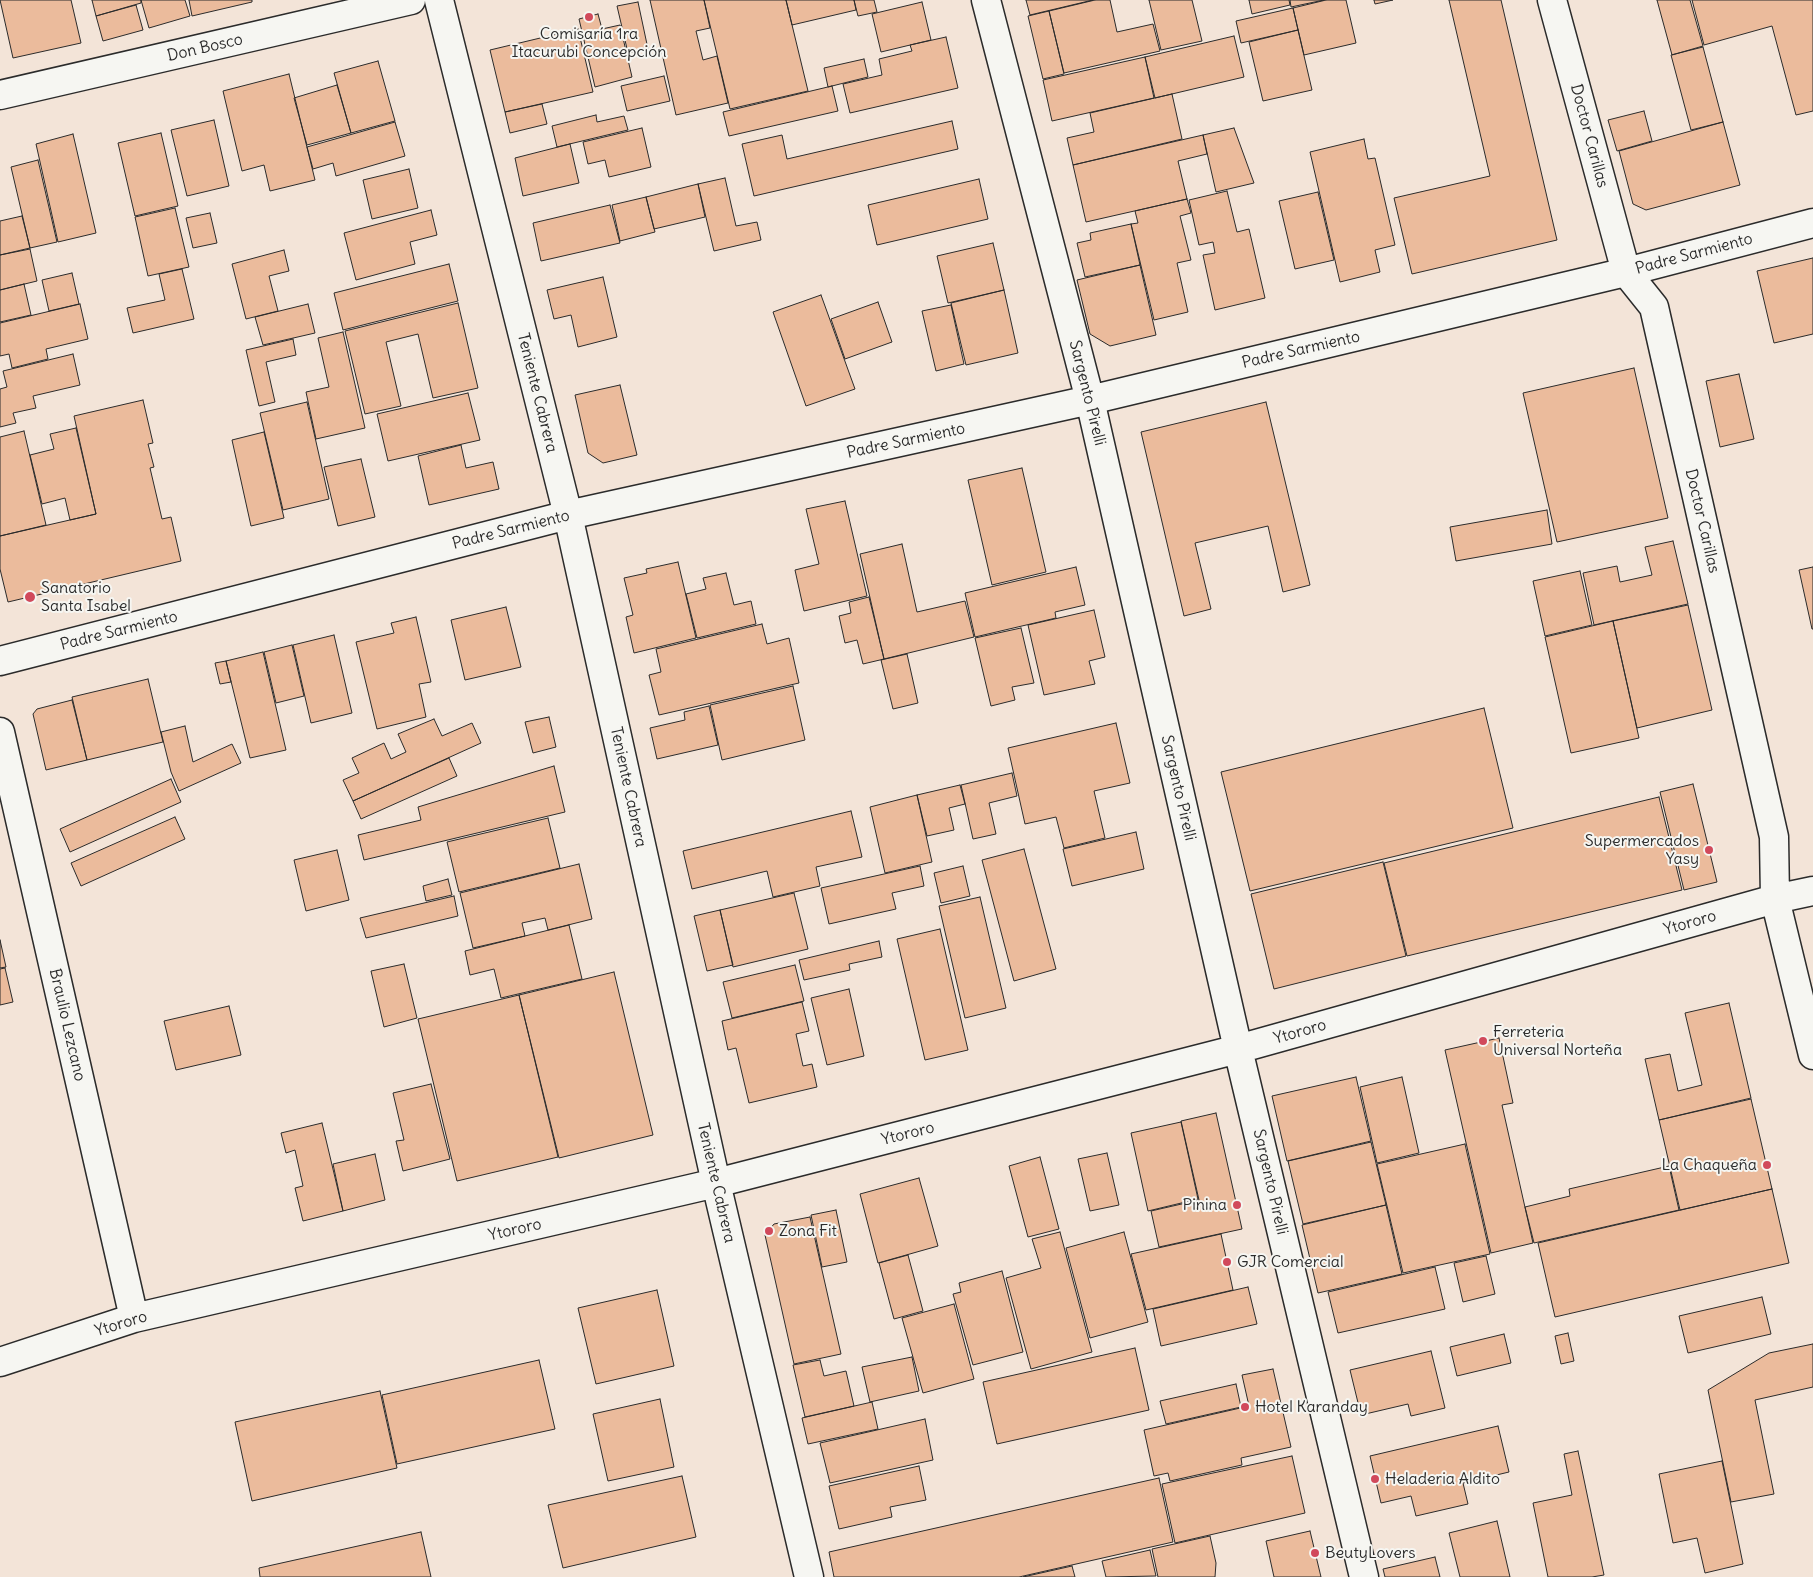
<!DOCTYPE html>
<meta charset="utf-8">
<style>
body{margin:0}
canvas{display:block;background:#f3e4d8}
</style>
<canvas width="1813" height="1577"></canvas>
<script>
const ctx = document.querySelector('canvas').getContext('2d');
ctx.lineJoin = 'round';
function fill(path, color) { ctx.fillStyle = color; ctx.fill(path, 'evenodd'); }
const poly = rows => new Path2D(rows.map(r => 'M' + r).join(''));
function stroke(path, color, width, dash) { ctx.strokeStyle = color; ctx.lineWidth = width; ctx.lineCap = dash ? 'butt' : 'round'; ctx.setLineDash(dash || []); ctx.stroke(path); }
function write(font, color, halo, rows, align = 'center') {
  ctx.font = font + ' Delius,sans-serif'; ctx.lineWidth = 4; ctx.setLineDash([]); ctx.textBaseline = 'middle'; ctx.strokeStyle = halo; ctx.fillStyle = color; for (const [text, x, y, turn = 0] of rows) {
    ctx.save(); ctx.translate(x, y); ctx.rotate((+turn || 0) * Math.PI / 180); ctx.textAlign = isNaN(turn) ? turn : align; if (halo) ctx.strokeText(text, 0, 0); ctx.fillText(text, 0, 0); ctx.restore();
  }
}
const building = poly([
 [0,0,71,0,81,43,13,58,0,0],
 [92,0,141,0,141,3,96,16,92,0],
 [141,0,185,0,190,16,149,28,141,0],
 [189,0,252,0,252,2,192,16,189,0],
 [650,0,704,0,710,28,696,31,703,60,717,56,728,103,676,115,650,0],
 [704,0,786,0,808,91,730,109,704,0],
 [786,0,854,0,856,10,792,25,786,0],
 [854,0,874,0,877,12,858,16,854,0],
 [1026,0,1093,0,1030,15,1026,0],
 [1095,0,1110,0,1117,32,1153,24,1160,51,1064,73,1049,11,1095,0],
 [1149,0,1192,0,1202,41,1161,50,1149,0],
 [1249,0,1289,0,1290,5,1252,14,1249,0],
 [1290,0,1324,0,1291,7,1290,0],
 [1326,0,1346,0,1356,43,1304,55,1293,8,1326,0],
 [1374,0,1393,0,1375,4,1374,0],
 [1449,0,1501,0,1557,240,1412,274,1394,198,1490,176,1449,0],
 [1657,0,1690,0,1703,46,1672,55,1657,0],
 [1692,0,1813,0,1813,111,1796,115,1772,26,1704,45,1692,0],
 [638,2,648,49,628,53,617,6,638,2],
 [922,2,931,40,881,52,872,14,922,2],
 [136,5,143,30,103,41,96,16,136,5],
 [1293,8,1298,30,1241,43,1236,21,1293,8],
 [1049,11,1064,74,1043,79,1028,16,1049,11],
 [598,14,602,29,620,25,632,77,595,87,579,19,598,14],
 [578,29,593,92,505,112,490,50,578,29],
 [1298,30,1312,90,1263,101,1249,42,1298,30],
 [1234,36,1244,77,1155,98,1145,57,1234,36],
 [946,37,958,88,850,113,843,84,882,75,879,59,912,51,910,45,946,37],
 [1703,47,1723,122,1691,130,1671,55,1703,47],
 [1145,57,1154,98,1052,121,1043,80,1145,57],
 [864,59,868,77,828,87,824,68,864,59],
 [378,61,395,121,351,133,334,73,378,61],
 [289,74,315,180,270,191,264,165,242,171,223,91,289,74],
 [664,76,670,101,627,111,621,86,664,76],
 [337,85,351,133,307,145,294,98,337,85],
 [832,86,838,111,729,136,723,112,832,86],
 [1172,94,1182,139,1073,165,1067,138,1094,132,1090,113,1172,94],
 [542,104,547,124,510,133,505,112,542,104],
 [1644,111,1652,141,1617,151,1608,120,1644,111],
 [596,115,597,122,624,116,628,130,557,147,552,126,596,115],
 [214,120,229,186,187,196,171,130,214,120],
 [952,121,958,149,754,196,742,144,782,135,787,159,952,121],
 [395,122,405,156,336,176,333,163,313,169,307,147,395,122],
 [1723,122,1740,185,1646,210,1633,204,1619,151,1723,122],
 [642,128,651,167,609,177,605,160,588,164,583,142,642,128],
 [1234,128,1254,183,1216,192,1203,135,1234,128],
 [161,133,178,206,135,216,118,143,161,133],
 [73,134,96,233,58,242,36,144,73,134],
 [1203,135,1207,154,1178,161,1187,199,1086,222,1073,165,1203,135],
 [1364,139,1368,159,1375,158,1395,245,1375,250,1380,272,1340,282,1310,152,1364,139],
 [570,144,579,183,523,196,515,158,570,144],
 [38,160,57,242,30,248,11,167,38,160],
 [409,169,418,208,372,219,363,180,409,169],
 [725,178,736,226,757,222,761,240,714,251,698,184,725,178],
 [979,179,988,219,877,245,868,205,979,179],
 [698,184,705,217,654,229,646,197,698,184],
 [1227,191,1237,232,1249,229,1265,298,1215,310,1203,255,1215,253,1213,242,1199,245,1189,200,1227,191],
 [1318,192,1334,260,1295,269,1279,201,1318,192],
 [646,197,655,232,620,241,612,205,646,197],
 [1187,199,1191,213,1180,216,1191,260,1177,263,1188,312,1154,320,1131,224,1138,223,1135,211,1187,199],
 [610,205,620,243,541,261,533,223,610,205],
 [175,208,189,267,148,276,135,217,175,208],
 [431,210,437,235,410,242,415,264,356,280,344,233,431,210],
 [210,213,217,243,193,248,186,218,210,213],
 [22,216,30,248,0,255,0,221,22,216],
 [1131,224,1140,265,1085,277,1077,243,1091,240,1090,233,1131,224],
 [993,243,1004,290,948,303,937,256,993,243],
 [30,249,37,281,0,290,0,255,30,249],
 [284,250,289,271,269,276,278,311,246,319,232,264,284,250],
 [1813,258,1813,334,1774,343,1757,271,1813,258],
 [449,264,458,301,343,330,334,293,449,264],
 [1140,265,1156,335,1110,346,1090,334,1077,280,1140,265],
 [182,269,194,319,133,333,127,308,165,300,159,274,182,269],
 [72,273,79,304,49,311,42,280,72,273],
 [603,277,617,337,578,347,571,315,554,319,547,290,603,277],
 [24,284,31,315,0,322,0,290,24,284],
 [1004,290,1018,353,966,365,951,303,1004,290],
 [821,295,855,389,806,406,773,312,821,295],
 [878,302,892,342,845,359,831,319,878,302],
 [458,303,478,388,433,398,418,334,386,342,401,406,365,414,345,331,458,303],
 [80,304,88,339,46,349,48,359,12,368,9,354,0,356,0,323,80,304],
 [308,304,315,333,263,345,255,317,308,304],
 [951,305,964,364,936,371,922,311,951,305],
 [343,332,365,428,316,439,306,392,329,387,318,338,343,332],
 [293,339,296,355,266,362,275,402,259,406,246,350,293,339],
 [73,354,80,385,33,396,36,408,13,413,16,423,0,427,0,389,7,387,3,371,73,354],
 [1634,368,1668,518,1557,542,1523,393,1634,368],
 [1739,374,1754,439,1720,447,1706,381,1739,374],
 [620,385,637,455,603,463,588,453,575,395,620,385],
 [468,393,480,440,388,461,377,414,468,393],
 [143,400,153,443,148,444,154,467,150,468,162,519,171,517,181,561,8,602,0,569,0,536,96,514,74,416,143,400],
 [307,402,329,499,283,510,260,413,307,402],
 [1266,402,1310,585,1283,592,1268,526,1195,543,1211,609,1184,616,1141,432,1266,402],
 [76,428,96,514,70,520,65,498,42,504,30,455,54,449,50,434,76,428],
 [24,431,46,525,0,536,0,437,24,431],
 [264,432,284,518,251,526,232,440,264,432],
 [461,445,466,468,493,462,499,489,429,505,418,456,461,445],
 [361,459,375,517,338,526,324,467,361,459],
 [1022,468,1046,572,992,585,968,480,1022,468],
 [845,501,867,596,804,611,795,570,819,564,806,509,845,501],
 [1547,510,1552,544,1456,561,1450,527,1547,510],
 [1673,541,1688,604,1594,625,1583,573,1617,566,1620,582,1652,575,1645,547,1673,541],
 [902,544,917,612,965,601,974,637,884,659,860,554,902,544],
 [678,562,696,638,634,653,626,617,633,615,624,578,647,573,646,569,678,562],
 [1076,567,1085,605,1055,612,1056,618,975,637,965,593,1076,567],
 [1813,567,1813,629,1812,629,1799,570,1813,567],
 [1580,571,1592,625,1545,636,1533,581,1580,571],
 [726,573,734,605,751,601,756,624,697,638,686,594,706,589,703,578,726,573],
 [869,597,884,659,863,664,857,640,845,643,839,616,851,613,849,602,869,597],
 [1688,605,1712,710,1637,728,1613,621,1688,605],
 [506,607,521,667,465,680,451,620,506,607],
 [1094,610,1105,657,1089,661,1095,684,1044,695,1028,625,1094,610],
 [416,617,431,682,419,684,426,717,377,729,356,642,394,633,391,623,416,617],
 [1613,621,1639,738,1571,753,1545,637,1613,621],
 [762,624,767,644,789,638,799,683,659,715,649,675,661,672,656,649,762,624],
 [1021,628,1034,683,1012,687,1015,700,991,706,975,638,1021,628],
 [334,635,352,713,311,723,293,645,334,635],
 [292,645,304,696,276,703,264,652,292,645],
 [263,652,286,750,250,758,226,661,263,652],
 [907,654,918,703,893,709,881,660,907,654],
 [226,661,231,682,220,684,215,663,226,661],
 [148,679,163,742,87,760,72,697,148,679],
 [793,686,805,740,722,760,710,705,793,686],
 [72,700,87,760,46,770,33,714,37,709,72,700],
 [709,706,718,745,657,759,650,728,685,720,684,712,709,706],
 [1484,708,1513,828,1250,891,1221,772,1484,708],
 [549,717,556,747,533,753,525,722,549,717],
 [434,719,442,736,472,723,481,743,353,801,343,780,359,773,352,758,384,743,391,759,406,752,398,734,434,719],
 [1116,723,1130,783,1094,791,1105,838,1064,848,1056,817,1025,824,1008,748,1116,723],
 [185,726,193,762,232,744,241,763,179,791,171,772,161,732,185,726],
 [449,758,457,776,361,819,353,801,449,758],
 [554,766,565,812,364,860,358,835,421,820,418,807,554,766],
 [1012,773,1017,796,989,803,996,834,973,839,961,785,1012,773],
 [171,779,181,802,70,852,60,829,171,779],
 [1693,784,1717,882,1684,890,1660,792,1693,784],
 [960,785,965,804,949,808,954,830,927,836,917,795,960,785],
 [917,795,932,862,885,873,870,807,917,795],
 [1659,797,1682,890,1407,956,1384,863,1659,797],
 [851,811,862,857,816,867,820,886,773,897,767,871,692,889,683,851,851,811],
 [175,817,185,839,81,886,71,863,175,817],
 [548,818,560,868,459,892,447,842,548,818],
 [1136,832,1144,869,1072,886,1063,849,1136,832],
 [1024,849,1056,969,1014,981,982,860,1024,849],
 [337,850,349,900,306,911,294,860,337,850],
 [1383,862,1406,956,1274,989,1251,894,1383,862],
 [579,864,592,919,548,930,545,918,522,923,525,936,473,948,460,893,579,864],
 [920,866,924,886,892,893,896,909,829,924,821,888,920,866],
 [963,866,970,896,941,903,934,873,963,866],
 [448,879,452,895,426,901,423,886,448,879],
 [794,893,808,949,733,967,720,910,794,893],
 [454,896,458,916,366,938,360,918,454,896],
 [980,897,1006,1008,965,1018,939,906,980,897],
 [720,910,733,965,707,971,694,916,720,910],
 [569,925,582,979,501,998,494,969,470,975,465,951,569,925],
 [940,929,968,1050,925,1060,897,939,940,929],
 [0,940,6,967,0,968,0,940],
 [879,941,882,957,849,964,850,970,804,980,799,960,879,941],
 [404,964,417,1018,384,1027,371,971,404,964],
 [795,965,804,1001,732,1018,723,982,795,965],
 [5,968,13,1002,0,1005,0,969,5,968],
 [614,972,653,1135,559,1158,519,995,614,972],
 [849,989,864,1056,827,1065,811,998,849,989],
 [519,995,558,1157,457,1181,418,1019,519,995],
 [802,1002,809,1031,796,1034,803,1066,812,1064,817,1087,749,1103,736,1048,728,1050,722,1021,802,1002],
 [1729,1003,1751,1098,1659,1120,1645,1059,1670,1054,1678,1091,1702,1085,1685,1013,1729,1003],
 [229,1006,241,1055,176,1070,164,1021,229,1006],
 [1499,1038,1513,1103,1502,1105,1533,1243,1491,1253,1445,1050,1499,1038],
 [1356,1077,1371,1141,1287,1161,1272,1096,1356,1077],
 [1402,1077,1419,1153,1377,1163,1360,1087,1402,1077],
 [431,1084,450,1159,403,1171,396,1141,404,1140,393,1093,431,1084],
 [1751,1099,1772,1189,1680,1210,1659,1120,1751,1099],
 [1216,1113,1242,1229,1159,1247,1151,1211,1199,1200,1181,1121,1216,1113],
 [1181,1122,1198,1199,1148,1211,1131,1133,1181,1122],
 [322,1123,343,1211,303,1221,295,1188,303,1186,295,1150,286,1153,281,1133,322,1123],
 [1371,1142,1386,1205,1303,1224,1288,1161,1371,1142],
 [1465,1144,1490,1254,1403,1273,1377,1164,1465,1144],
 [1107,1153,1119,1205,1090,1211,1078,1159,1107,1153],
 [375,1154,385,1200,343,1211,333,1164,375,1154],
 [1040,1157,1059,1229,1028,1237,1009,1166,1040,1157],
 [1669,1166,1679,1210,1534,1243,1525,1207,1570,1196,1569,1189,1669,1166],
 [919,1178,938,1246,878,1263,860,1194,919,1178],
 [1772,1189,1789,1263,1555,1317,1538,1243,1772,1189],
 [1386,1205,1402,1274,1318,1293,1302,1225,1386,1205],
 [836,1210,847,1262,822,1267,811,1215,836,1210],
 [810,1217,841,1354,794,1364,765,1235,774,1224,810,1217],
 [1060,1232,1092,1352,1031,1369,1006,1278,1041,1268,1032,1239,1060,1232],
 [1124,1232,1148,1322,1090,1338,1066,1248,1124,1232],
 [1221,1234,1233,1290,1146,1310,1131,1254,1221,1234],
 [908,1255,923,1311,894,1319,879,1263,908,1255],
 [1486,1256,1495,1294,1463,1302,1454,1263,1486,1256],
 [1435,1267,1445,1309,1338,1333,1328,1292,1435,1267],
 [1002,1271,1023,1352,973,1365,953,1294,961,1292,959,1283,1002,1271],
 [1248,1287,1257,1324,1161,1346,1153,1309,1248,1287],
 [657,1290,674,1366,596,1384,578,1308,657,1290],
 [1762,1297,1771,1334,1688,1353,1679,1316,1762,1297],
 [954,1304,974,1379,923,1393,902,1318,954,1304],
 [1568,1333,1574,1361,1561,1364,1555,1336,1568,1333],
 [1504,1334,1511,1363,1457,1376,1450,1347,1504,1334],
 [1813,1344,1813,1387,1755,1400,1774,1494,1731,1502,1708,1390,1769,1353,1813,1344],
 [1135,1348,1149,1410,997,1444,983,1382,1135,1348],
 [1431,1351,1445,1408,1411,1416,1408,1404,1361,1415,1350,1370,1431,1351],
 [912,1357,919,1391,870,1402,862,1367,912,1357],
 [539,1360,555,1429,397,1464,382,1395,539,1360],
 [820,1360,824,1376,846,1371,854,1406,805,1417,793,1365,820,1360],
 [1273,1369,1291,1447,1241,1458,1242,1465,1170,1481,1168,1473,1154,1476,1144,1430,1249,1406,1242,1375,1273,1369],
 [1236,1384,1241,1407,1166,1424,1160,1401,1236,1384],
 [380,1391,397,1468,252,1501,235,1422,380,1391],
 [660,1399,674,1467,608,1481,593,1414,660,1399],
 [872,1402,878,1429,808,1444,802,1418,872,1402],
 [925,1419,933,1460,830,1483,820,1443,925,1419],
 [1498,1426,1509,1472,1463,1483,1468,1504,1416,1516,1411,1496,1381,1503,1370,1456,1498,1426],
 [1578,1451,1604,1575,1592,1577,1548,1577,1533,1503,1572,1495,1564,1454,1578,1451],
 [1292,1456,1305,1513,1175,1543,1162,1484,1292,1456],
 [1722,1461,1743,1564,1705,1573,1697,1538,1673,1543,1659,1474,1722,1461],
 [919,1466,926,1500,890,1507,892,1517,839,1529,829,1486,919,1466],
 [682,1476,696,1537,563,1568,548,1505,682,1476],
 [1159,1478,1173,1542,1019,1577,834,1577,829,1552,1159,1478],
 [1497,1521,1510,1577,1460,1577,1449,1533,1497,1521],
 [1310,1531,1321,1577,1274,1577,1266,1541,1310,1531],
 [421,1532,431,1577,260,1577,259,1568,421,1532],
 [1210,1536,1216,1563,1215,1577,1158,1577,1152,1549,1210,1536],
 [1150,1550,1156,1576,1106,1577,1102,1561,1150,1550],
 [1435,1557,1440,1577,1385,1577,1383,1569,1435,1557],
 [1072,1566,1075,1577,1023,1577,1072,1566]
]);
fill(building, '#ebbb9c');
stroke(building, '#2b2b2b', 1);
const street = poly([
 [439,0,568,515,716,1183,809,1577],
 [986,0,1090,400,1238,1049,1364,1577],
 [1552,0,1626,272,1654,307,1774,837,1775,899,1813,1055],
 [0,95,411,0],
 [0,661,568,515,1090,400,1626,272,1813,223],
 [0,732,134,1318],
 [0,1362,134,1318,716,1183,1238,1049,1775,899,1813,891]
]);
stroke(street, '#2b2b2b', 31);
stroke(street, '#f6f6f2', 28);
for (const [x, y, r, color] of [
 [589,17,5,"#d1495b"],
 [30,597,6,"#d1495b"],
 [1709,850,5,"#d1495b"],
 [1483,1041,5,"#d1495b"],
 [1767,1165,5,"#d1495b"],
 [1237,1205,5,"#d1495b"],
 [769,1231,5,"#d1495b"],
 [1227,1262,5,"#d1495b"],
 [1245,1407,5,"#d1495b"],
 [1375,1479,5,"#d1495b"],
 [1315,1553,5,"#d1495b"]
]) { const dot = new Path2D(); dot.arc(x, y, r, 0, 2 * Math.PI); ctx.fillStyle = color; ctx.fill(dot); stroke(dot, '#f6f6f2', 2); }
write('16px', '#2b2b2b', '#f6f6f2', [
 ["Comisaría 1ra",589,34,"center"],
 ["Itacurubi Concepción",589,52,"center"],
 ["Sanatorio",41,588],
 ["Santa Isabel",41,606],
 ["Supermercados",1699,841,"right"],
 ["Yasy",1699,859,"right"],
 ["Ferreteria",1493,1032],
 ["Universal Norteña",1493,1050],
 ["La Chaqueña",1757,1165,"right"],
 ["Pinina",1227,1205,"right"],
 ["Zona Fit",779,1231],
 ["GJR Comercial",1237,1262],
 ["Hotel Karanday",1255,1407],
 ["Heladeria Aldito",1385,1479],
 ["BeutyLovers",1325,1553]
], 'left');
write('16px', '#2b2b2b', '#f6f6f2', [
 ["Don Bosco",205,48,-13],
 ["Doctor Carillas",1589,136,75],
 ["Padre Sarmiento",1694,254,-15],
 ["Padre Sarmiento",1301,350,-13],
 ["Teniente Cabrera",537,393,76],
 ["Sargento Pirelli",1087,393,76],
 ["Padre Sarmiento",906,441,-12],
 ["Doctor Carillas",1702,521,77],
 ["Padre Sarmiento",511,530,-14],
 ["Padre Sarmiento",119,631,-14],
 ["Teniente Cabrera",628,787,78],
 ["Sargento Pirelli",1178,788,77],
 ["Ytororo",1690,923,-16],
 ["Braulio Lezcano",67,1025,77],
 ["Ytororo",1300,1032,-16],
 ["Ytororo",908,1134,-14],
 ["Sargento Pirelli",1270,1182,77],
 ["Teniente Cabrera",716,1183,77],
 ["Ytororo",515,1230,-13],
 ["Ytororo",121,1324,-17]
]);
</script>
